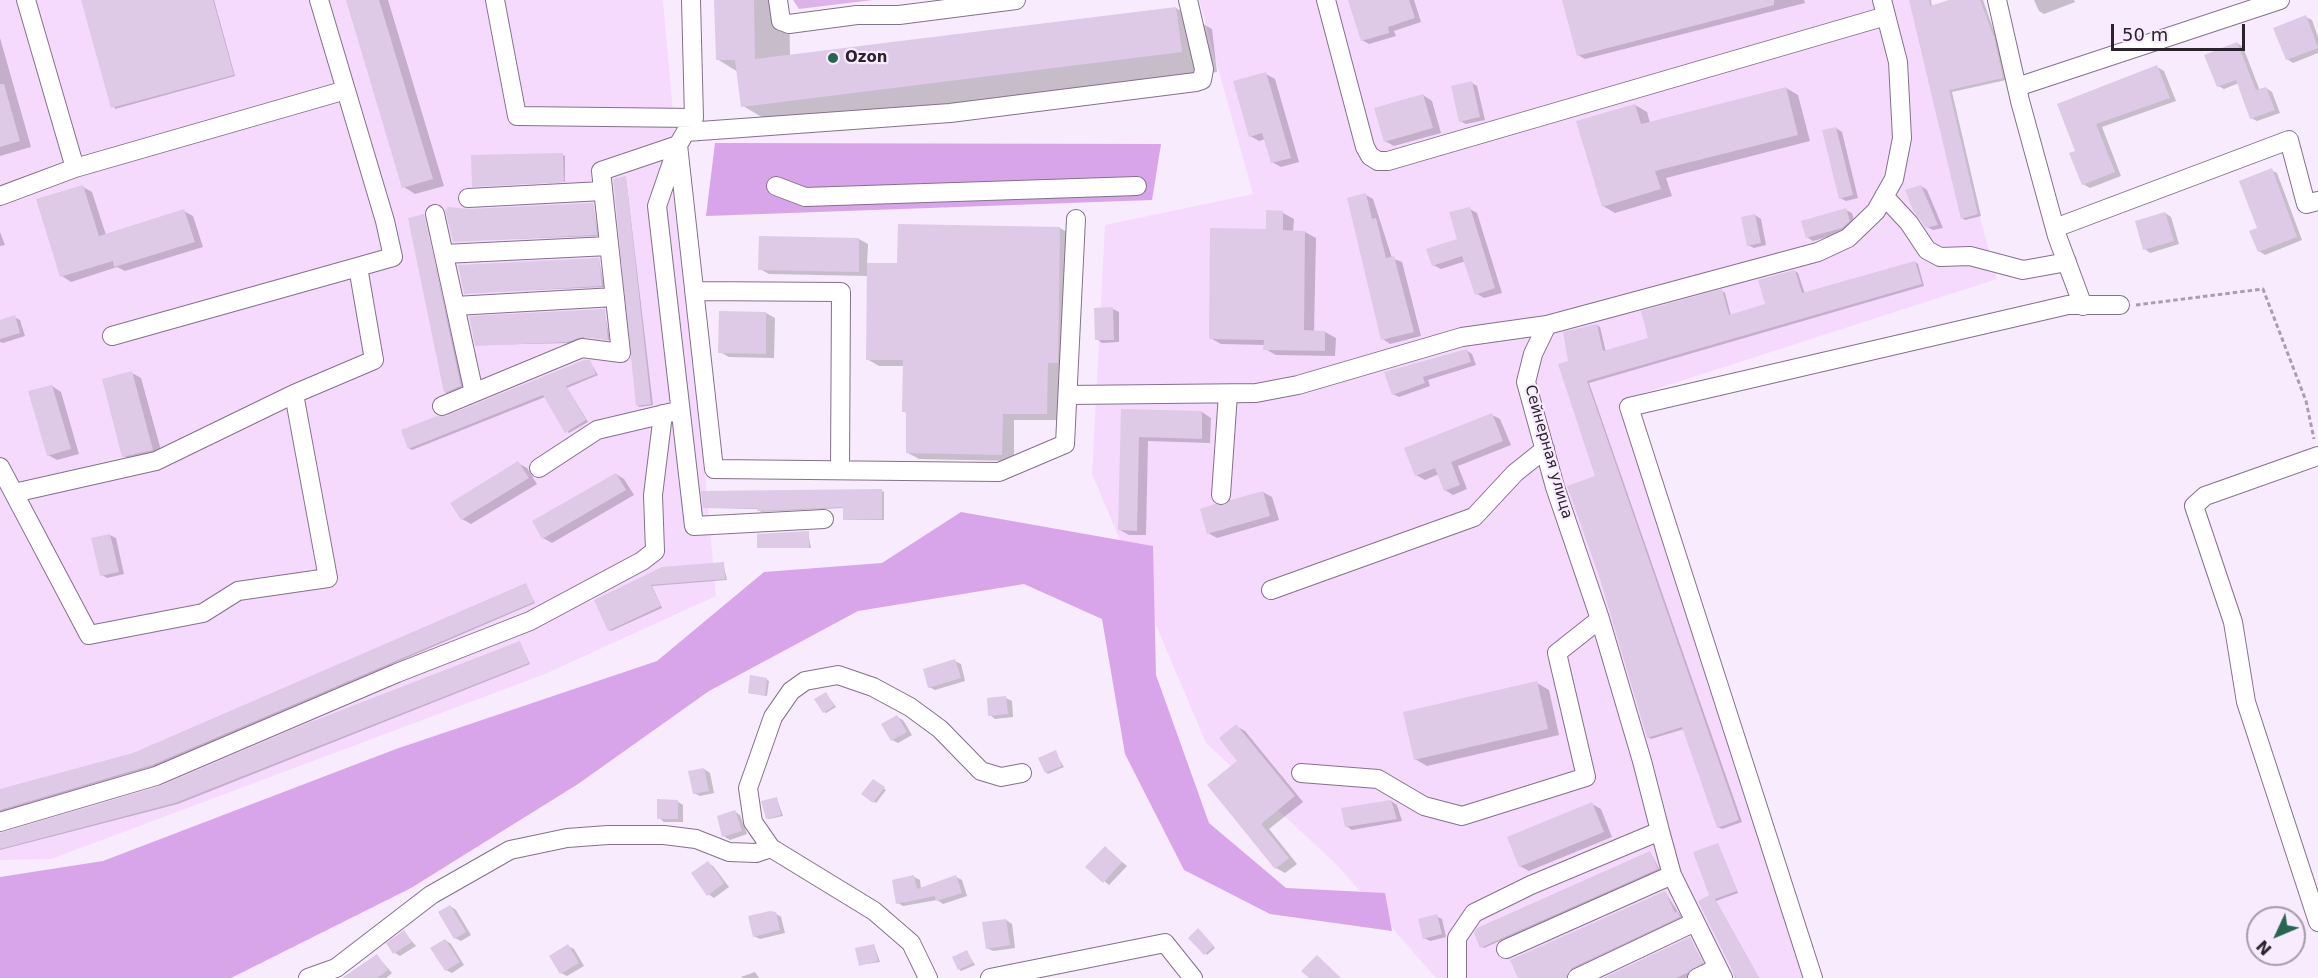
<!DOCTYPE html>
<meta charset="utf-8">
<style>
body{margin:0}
#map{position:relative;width:2318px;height:978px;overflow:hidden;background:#f8ebfd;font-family:"DejaVu Sans",sans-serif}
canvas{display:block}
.north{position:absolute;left:2246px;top:906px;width:60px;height:60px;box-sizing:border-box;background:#f8ebfd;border:2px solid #a69baa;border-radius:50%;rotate:226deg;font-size:16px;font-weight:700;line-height:24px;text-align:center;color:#2a222d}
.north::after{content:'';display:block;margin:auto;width:21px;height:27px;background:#286550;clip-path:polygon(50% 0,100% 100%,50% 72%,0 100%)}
.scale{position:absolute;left:2111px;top:24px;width:134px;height:27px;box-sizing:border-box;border:3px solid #2a222d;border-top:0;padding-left:8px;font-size:18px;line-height:21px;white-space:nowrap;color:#2a222d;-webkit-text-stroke:4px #f8ebfd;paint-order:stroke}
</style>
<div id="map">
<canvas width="2318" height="978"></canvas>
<div class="north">N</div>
<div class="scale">50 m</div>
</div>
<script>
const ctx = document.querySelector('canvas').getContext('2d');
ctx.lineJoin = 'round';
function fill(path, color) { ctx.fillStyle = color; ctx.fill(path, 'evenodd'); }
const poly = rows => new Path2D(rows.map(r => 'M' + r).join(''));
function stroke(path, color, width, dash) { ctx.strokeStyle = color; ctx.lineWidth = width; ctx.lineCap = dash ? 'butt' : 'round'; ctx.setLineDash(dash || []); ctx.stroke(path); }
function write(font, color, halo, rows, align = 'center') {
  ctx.font = font + ' "DejaVu Sans",sans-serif'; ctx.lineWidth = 4.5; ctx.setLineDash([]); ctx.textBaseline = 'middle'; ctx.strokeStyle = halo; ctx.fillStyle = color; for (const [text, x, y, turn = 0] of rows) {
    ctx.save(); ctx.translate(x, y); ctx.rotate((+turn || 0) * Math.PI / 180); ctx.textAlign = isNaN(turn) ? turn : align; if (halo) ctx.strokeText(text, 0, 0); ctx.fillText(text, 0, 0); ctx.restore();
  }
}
fill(poly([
 [0,0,663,0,716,596,545,674,51,859,0,860],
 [1199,0,1920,0,1997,279,1619,401,1805,978,1436,978,1337,865,1206,743,1092,474,1105,225,1253,194]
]), '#f5dafe');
fill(poly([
 [793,0,873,0,799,9]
]), '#ddb2eb');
fill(poly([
 [715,143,1161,144,1152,200,706,216],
 [961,512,1153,546,1156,675,1209,823,1286,888,1385,893,1392,931,1270,914,1184,870,1125,754,1102,619,1024,584,858,611,709,691,578,784,411,888,231,978,0,978,0,877,103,861,396,749,657,661,764,572,882,563]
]), '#d8a5ea');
fill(poly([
 [82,0,214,0,235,76,115,109],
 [347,0,388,0,444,186,415,194,404,187],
 [716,0,779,0,789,6,790,57,1176,8,1212,29,1217,72,779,127,743,106,738,72,717,59],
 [1351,0,1414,0,1421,22,1394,31,1396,36,1369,44,1362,40],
 [1564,0,1804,0,1805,3,1585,59,1578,55],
 [1911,0,1931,0,1932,7,1954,0,1983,0,1997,40,2006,80,1952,92,1981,216,1965,220,1962,218],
 [2034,0,2074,0,2075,2,2044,14,2039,11],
 [2306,17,2312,20,2318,37,2318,53,2293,63,2287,59],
 [0,38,31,147,0,156],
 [2237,43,2243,47,2260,91,2266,88,2272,92,2280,113,2257,121,2251,118,2239,83,2224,89,2218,86],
 [2157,67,2164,71,2176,101,2102,127,2121,176,2090,188,2083,184,2077,152,2059,105],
 [1266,74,1275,79,1299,162,1281,167,1272,162,1266,139,1259,141,1250,136],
 [1472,83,1477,86,1485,120,1466,124,1460,121],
 [1786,88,1798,95,1810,141,1666,178,1672,196,1615,213,1603,206,1635,105,1647,112,1650,123],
 [1423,95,1432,101,1441,133,1394,146,1385,141],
 [1836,128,1842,132,1858,198,1846,201,1840,198],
 [563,155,565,156,565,182,474,186],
 [2271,170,2277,173,2302,240,2265,255,2259,251,2259,228],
 [626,178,653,405,639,407,637,405],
 [1921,186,1927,190,1943,228,1933,230,1927,227],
 [83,187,92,192,106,235,184,211,193,216,203,247,125,271,117,267,71,282,62,276],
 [1366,195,1373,199,1392,258,1402,262,1421,336,1390,344,1383,339],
 [593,204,598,236,454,241,469,211],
 [1470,209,1477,213,1502,293,1484,298,1477,294,1466,261,1441,269,1433,265,1458,240],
 [1846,210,1852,213,1855,224,1848,231,1813,241,1807,237],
 [1283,213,1294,219,1293,232,1305,232,1316,238,1314,332,1325,332,1336,338,1335,356,1276,355,1265,349,1265,345,1221,344,1210,338,1267,230],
 [2165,213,2171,217,2179,244,2150,253,2145,249],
 [1755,215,1761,219,1766,245,1754,248,1748,245],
 [424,216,463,387,447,393,445,392],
 [1060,228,1072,235,1069,369,1059,369,1058,420,1014,420,1014,461,919,459,908,453,908,414,903,411,904,366,879,366,867,359,868,276,769,274,760,269,859,239,868,244,867,264,899,265],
 [0,232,5,245,0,246],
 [599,259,604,287,465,293],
 [1915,262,1918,264,1924,286,1589,383,1742,822,1722,829,1718,827,1684,729,1651,739,1648,737,1597,477,1570,362,1597,325,1600,327,1606,352,1650,339,1722,291,1725,293,1731,316,1767,305,1795,271,1798,273,1805,294],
 [1113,309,1119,312,1119,342,1102,343,1097,339],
 [604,310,610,340,586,337,570,343,477,345],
 [766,313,775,318,774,358,729,357,720,352],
 [14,317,20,320,25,336,3,343,0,342,0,321],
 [1466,350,1472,354,1476,365,1428,380,1430,386,1399,397,1393,394],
 [590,362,598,375,567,388,588,422,569,433,545,397,412,450,409,448,447,418],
 [132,373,141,378,162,454,133,461,124,456],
 [52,386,61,392,79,454,57,460,48,455],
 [1123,410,1202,412,1211,418,1210,443,1148,441,1146,535,1129,535,1120,530],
 [1492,415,1500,419,1511,445,1458,466,1467,489,1453,495,1445,490,1439,474,1425,480,1416,475],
 [518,463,527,468,537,484,471,524,462,519],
 [616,474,624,479,634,495,552,543,543,538],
 [882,491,884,492,884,520,847,520,844,508,761,512,758,509,705,508],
 [1263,492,1272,497,1279,520,1217,538,1208,533,1226,507],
 [808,533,811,548,759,547],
 [110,535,116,538,124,574,107,578,102,575],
 [723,563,727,580,652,586,662,608,611,631,609,630,662,569],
 [525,584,535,603,155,766,0,812,0,790,133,754],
 [520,643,530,664,178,804,0,850,0,834,160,788],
 [955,661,961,664,965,681,935,690,929,687],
 [766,679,769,681,767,696,749,693],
 [1537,683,1549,690,1559,735,1427,766,1415,759],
 [826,694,836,707,826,713,824,712],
 [1006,698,1012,701,1013,717,995,719,990,715],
 [897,717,903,720,912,735,898,743,892,740],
 [1236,726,1245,731,1303,802,1269,829,1297,864,1285,873,1276,868,1209,785,1239,761],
 [1055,752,1064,767,1048,774,1046,772],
 [704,769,710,773,714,793,700,796,694,793],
 [874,781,886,790,876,803,863,794],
 [777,799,783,816,769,819,767,818],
 [677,801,683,805,683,822,664,822,659,818],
 [1391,801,1397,805,1402,821,1352,830,1346,826],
 [1592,804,1601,809,1612,837,1529,871,1520,866],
 [734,811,740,815,747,834,730,840,725,837,718,817],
 [1718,844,1738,893,1716,901,1759,978,1735,978,1711,896],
 [1105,848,1127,866,1109,885,1088,867],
 [1650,852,1660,870,1484,948,1482,947],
 [708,863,713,866,729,887,714,898,708,894],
 [914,877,920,880,921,889,956,877,962,880,967,896,943,904,937,900,903,906,898,903],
 [1665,892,1682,918,1575,969,1568,978,1520,978],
 [450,906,456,910,471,935,461,941,455,938],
 [775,913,781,917,785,933,760,939,754,936],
 [1436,916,1442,919,1446,937,1430,941,1424,938],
 [1006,920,1012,924,1015,948,993,951,987,948],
 [404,932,416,946,400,956,395,953],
 [1200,932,1215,948,1207,955,1190,938],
 [1690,939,1704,964,1690,972,1690,978,1607,978],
 [445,940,451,944,464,965,452,973,446,970],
 [874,945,880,962,860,965],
 [568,946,574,949,584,966,567,976,561,973],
 [967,952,975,965,961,971,959,969],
 [377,956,392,973,386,978,344,978],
 [755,972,759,978,742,978,741,977]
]), '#0003');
fill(poly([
 [81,0,213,0,234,75,111,108],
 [346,0,379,0,433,179,402,188],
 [714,0,754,0,755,59,1176,7,1182,52,741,107,735,60,716,60],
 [1348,0,1409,0,1415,18,1388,27,1389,33,1361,41],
 [1562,0,1774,0,1774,5,1577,56],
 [1909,0,1929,0,1930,6,1949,0,1980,0,1994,37,2003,78,1949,90,1978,214,1961,219],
 [2306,15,2318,48,2286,60,2273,28],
 [2237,42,2256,90,2266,87,2275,110,2250,119,2236,80,2217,87,2204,55],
 [2157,65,2170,98,2096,124,2115,172,2082,185,2069,153,2075,151,2057,104],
 [1266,72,1291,158,1271,163,1262,133,1249,137,1233,81],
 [1472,81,1480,117,1459,122,1451,86],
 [0,84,4,84,20,141,0,147],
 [1786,87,1798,135,1655,171,1661,189,1602,207,1576,121,1635,104,1641,124],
 [1423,94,1433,128,1384,142,1374,108],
 [1836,127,1853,195,1839,199,1822,130],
 [563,153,564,182,472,187,471,155],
 [2272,168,2297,237,2258,252,2249,231,2257,228,2239,181],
 [626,176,651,404,636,406,613,179],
 [83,185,99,236,184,209,195,242,114,267,113,261,60,277,36,199],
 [1921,185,1938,225,1926,228,1913,210,1905,190],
 [1366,193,1372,219,1376,218,1386,258,1394,256,1414,332,1381,340,1347,198],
 [593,203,597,235,453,242,445,210,448,207,469,209],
 [1470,207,1495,288,1475,295,1462,256,1432,266,1426,249,1457,239,1449,212],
 [1846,208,1850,221,1842,228,1806,238,1801,221],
 [1266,210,1283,211,1283,230,1305,231,1304,330,1325,331,1325,351,1263,350,1264,340,1209,339,1210,228,1266,229],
 [2165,212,2174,241,2143,250,2135,221],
 [424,214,461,386,444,393,408,218],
 [1755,214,1761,243,1747,246,1741,217],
 [898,224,1060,227,1058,363,1048,363,1047,414,1003,414,1002,455,906,453,906,412,902,412,903,360,866,360,867,263,897,263],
 [759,236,859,238,859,272,758,270],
 [599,258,602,286,464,294,458,265],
 [1915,261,1922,284,1587,381,1739,820,1717,828,1682,727,1647,738,1600,579,1567,486,1595,476,1558,364,1568,361,1563,332,1597,324,1603,351,1648,338,1641,311,1722,289,1729,315,1765,304,1758,280,1795,270,1802,293],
 [1113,307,1114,340,1095,340,1094,308],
 [605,309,608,340,583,337,567,342,475,346,469,316],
 [719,311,766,312,766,354,718,353],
 [15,315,20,333,0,339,0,320],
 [1467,349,1471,362,1423,377,1425,383,1392,395,1384,372],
 [584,360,590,360,596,374,566,386,586,420,565,433,543,395,408,449,401,430,437,416,446,416],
 [132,371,153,450,122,457,102,379],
 [52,385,71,449,47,456,28,391],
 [1121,409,1202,411,1202,439,1139,437,1137,531,1118,530],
 [1492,413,1503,441,1451,462,1460,485,1444,491,1435,468,1415,476,1404,448],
 [518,461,529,478,461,520,450,503],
 [616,473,626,490,542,539,532,521],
 [882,489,882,519,843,520,843,507,757,511,757,508,703,508,701,491],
 [1263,491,1270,516,1207,534,1200,509,1215,504,1225,505,1231,500],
 [809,531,809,548,757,548,757,534],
 [110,534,119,572,100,576,91,538],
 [724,562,725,579,651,585,661,606,608,631,594,600,662,567],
 [526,583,534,602,152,765,0,810,0,789,133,753],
 [520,641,529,663,175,803,0,849,0,833,160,786,303,725],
 [955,659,961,678,928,688,923,669],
 [750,675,767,678,765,696,748,693],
 [1537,681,1548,729,1414,760,1403,712],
 [826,692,834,706,823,713,814,699],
 [1006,696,1008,714,988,716,987,698],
 [897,715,907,732,891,741,881,724],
 [1236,724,1295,796,1261,824,1289,858,1275,869,1207,785,1237,761,1219,738],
 [1056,750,1062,766,1045,773,1038,758],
 [704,768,709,791,693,794,688,771],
 [873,779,885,787,873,803,861,794],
 [777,797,781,815,766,819,761,801],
 [657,799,678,800,678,819,657,819],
 [1391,800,1397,819,1345,827,1341,808],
 [1592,802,1604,832,1519,867,1507,837],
 [735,810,742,831,722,837,717,816],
 [1718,843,1737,891,1715,899,1759,978,1736,978,1698,901,1709,895,1693,852],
 [1105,846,1122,862,1103,883,1085,867],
 [1650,851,1658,869,1480,948,1474,933,1477,928],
 [708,861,724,883,707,896,691,873],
 [914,875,917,889,956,875,962,893,936,901,935,896,896,904,892,880],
 [1665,891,1675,913,1677,911,1680,917,1572,968,1566,978,1518,978,1510,960],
 [450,905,466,932,454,939,438,912],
 [770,911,776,912,780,930,753,937,748,916],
 [1437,914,1442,934,1423,939,1418,919],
 [1006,919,1010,945,986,949,982,922],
 [1198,928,1214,946,1204,955,1188,938],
 [404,930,412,942,393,954,386,943],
 [1690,937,1703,963,1687,973,1676,978,1603,978],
 [445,939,460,962,445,971,430,948],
 [568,944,579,963,560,974,549,956],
 [874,944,878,961,859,966,855,948],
 [967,950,973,963,958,970,952,957],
 [377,954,388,970,377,978,342,978],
 [1317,955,1341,978,1309,978,1301,971]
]), '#dec9e6');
const minor = poly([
 [26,0,75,168],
 [495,0,517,116,694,118],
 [691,0,694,118,678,145,657,206,694,526,824,519],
 [778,0,781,21,789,24,857,15,899,15,1016,0],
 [1326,0,1365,147,1370,156,1378,161,1388,161,1886,16],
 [1997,0,2020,101,2057,236,2083,306],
 [2017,87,2280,0],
 [686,132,950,113,1196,82,1202,80,1204,69,1188,0],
 [678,145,714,469,999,472,1065,444,1076,219],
 [776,186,805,197,1137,186],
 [0,196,75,168,346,90],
 [1884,196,1909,223,1927,250,1940,257,1970,256,2023,270,2067,262],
 [468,198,603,191],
 [435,214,474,393],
 [2055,228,2289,140,2306,204,2318,201],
 [444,254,609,246],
 [694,291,841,292,840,470],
 [455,306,615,297],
 [112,336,393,257,385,221,319,0],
 [1068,395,1256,393,1298,385,1462,337,1547,325,1818,252,1848,238,1876,211,1894,179,1902,138,1898,62,1882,0],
 [442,406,582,348,621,353,601,171,678,145],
 [2318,456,2205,496,2194,506,2233,622,2246,702,2318,922],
 [0,467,89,635,203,613,238,591,328,578,294,394],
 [539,468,597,430,673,412],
 [14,493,156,461,294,394,374,360,358,267],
 [1221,495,1228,394],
 [1271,590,1474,517,1515,473,1545,449],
 [1301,773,1378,779,1424,806,1462,816,1586,777,1557,653,1600,619],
 [0,822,156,776,397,673,530,621,642,561,655,551,653,495,663,414],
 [1660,831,1672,875,1723,978],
 [1506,949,1672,875],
 [308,978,336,968,431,895,510,850,567,838,608,835,664,835,696,839,729,852,756,853,771,848],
 [928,978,911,943,874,911,771,848,753,822,748,788,773,717,791,691,805,681,838,675,873,687,910,707,940,729,981,771,1001,777,1022,773],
 [990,978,1165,943,1193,978],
 [1457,978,1457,938,1474,913,1531,885,1660,831,1642,761,1600,619,1555,487,1526,382,1533,354,1547,325],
 [1577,978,1695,922],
 [1697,978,1718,968],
 [1813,978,1629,407,2068,305,2120,305]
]);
stroke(minor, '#84718b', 20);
stroke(poly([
 [2136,305,2263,289,2306,401,2314,439]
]), '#a99ead', 3, [4.5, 3]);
stroke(minor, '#fff', 18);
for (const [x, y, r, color] of [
 [833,58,6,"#286550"]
]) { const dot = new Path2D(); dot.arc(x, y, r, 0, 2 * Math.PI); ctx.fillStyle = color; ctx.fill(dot); stroke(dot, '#f8ebfd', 2); }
write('bold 15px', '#2a222d', '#f8ebfd', [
 ["Ozon",845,58]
], 'left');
write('15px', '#2a222d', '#f8ebfd', [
 ["Сейнерная улица",1548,452,74]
]);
</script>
